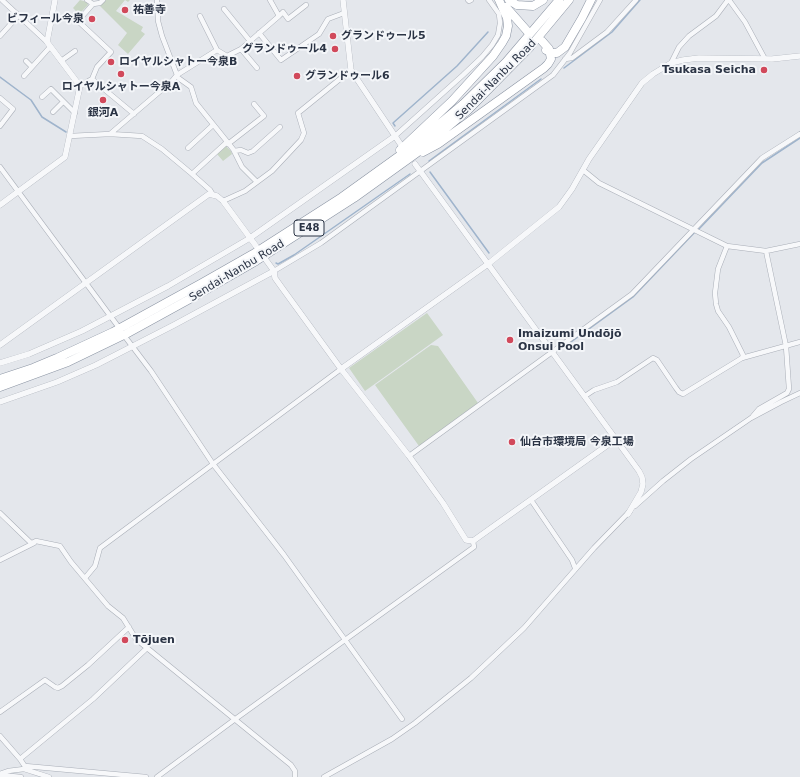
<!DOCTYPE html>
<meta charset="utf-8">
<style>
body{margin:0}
canvas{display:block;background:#e4e7ec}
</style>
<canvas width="800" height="777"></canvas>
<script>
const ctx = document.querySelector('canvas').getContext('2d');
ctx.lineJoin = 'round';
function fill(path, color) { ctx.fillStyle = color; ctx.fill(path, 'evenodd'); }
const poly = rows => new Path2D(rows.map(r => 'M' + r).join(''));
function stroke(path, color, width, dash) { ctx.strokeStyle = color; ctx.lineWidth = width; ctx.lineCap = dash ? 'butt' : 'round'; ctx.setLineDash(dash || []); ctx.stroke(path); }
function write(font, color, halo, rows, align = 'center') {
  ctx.font = font + ' "DejaVu Sans","Noto Sans JP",sans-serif'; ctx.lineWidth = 4; ctx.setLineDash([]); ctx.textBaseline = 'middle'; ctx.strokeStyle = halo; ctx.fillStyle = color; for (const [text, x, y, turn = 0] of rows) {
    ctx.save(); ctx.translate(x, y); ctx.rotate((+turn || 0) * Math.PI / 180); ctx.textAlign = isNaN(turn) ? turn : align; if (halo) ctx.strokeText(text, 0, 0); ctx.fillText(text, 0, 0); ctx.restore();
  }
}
fill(poly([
 [80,0,87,2,88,5,79,14,73,8],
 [106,0,130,0,128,2,125,0,116,11,143,27,141,31,145,34,128,54,118,45,127,33,100,6],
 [226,146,231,151,232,154,223,161,217,154],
 [427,313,443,335,365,391,349,368],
 [431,345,438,346,478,403,419,446,375,385]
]), '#c9d6c5');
stroke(poly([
 [564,68,612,32,640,0],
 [0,77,31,100,42,117,66,132],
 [395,126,393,123,457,66,488,32],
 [429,161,541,79],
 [430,172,489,253],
 [698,230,762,163,800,138],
 [276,263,278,264,294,255,410,174],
 [560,350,633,297,695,232]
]), '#9fb4cc', 1.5);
const minor = poly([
 [2,0,47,42],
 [468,0,469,1,471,0],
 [729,0,745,22,765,59],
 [93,4,100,3,103,0],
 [224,9,250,41],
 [200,16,217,50],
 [279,16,283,12,288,19,306,5],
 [259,33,281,60,319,34,328,19,344,13],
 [0,36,18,16],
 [241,49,257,68],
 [565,59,572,58,607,32,636,0],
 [26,61,32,67],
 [61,61,75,51],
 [671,63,679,47,689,36,716,16,728,0],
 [24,76,50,47],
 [92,79,134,114],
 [80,86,92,79,97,67,111,52,78,21,93,4,87,0],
 [42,97,51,89,75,113],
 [0,98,13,109,0,126],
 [53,112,63,102],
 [110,134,172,81,177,75,162,36,158,21,157,0],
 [70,136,110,134,142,136,162,149,192,174,210,190,213,195],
 [395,136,463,75,482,57,492,45,498,35,500,23,499,14,489,0],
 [228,144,264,116,254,104],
 [188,148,213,125],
 [234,151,241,150,248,153,253,151,280,127],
 [0,167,117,325],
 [583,170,599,183,727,246,766,251,800,244],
 [192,174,227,142],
 [257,182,242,167,233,149,196,103,191,87,177,77,177,75,217,50,227,56,241,49,279,16,270,0],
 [223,201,245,191,272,171,301,140,304,133,298,113,351,70],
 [274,271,321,243,553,75,570,53,600,0],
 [126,338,151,371,213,464,284,555,402,719],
 [742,358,800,342],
 [585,396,594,390,617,382,653,358,657,360,676,388,679,392,683,394,742,358,743,355,729,327,718,311,716,304,715,293,718,269,727,246],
 [753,416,759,409,787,393,789,389,786,346,766,251],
 [409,456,632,294,762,158,800,134],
 [531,500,572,560,575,568],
 [635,506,663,481,691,459,751,418,781,402,800,393],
 [0,513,30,542,32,543,36,541,60,546,71,562,108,606,123,618,136,639,291,765,295,771,295,777],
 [0,560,34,543],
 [85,578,95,566,100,548,341,369],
 [0,712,45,680,55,687,58,688,62,686,88,665,129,627],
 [0,736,20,759,26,768],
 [20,759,93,699,147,648],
 [25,766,146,777],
 [0,774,8,771,24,769,49,777],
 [1,775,21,777],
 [157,777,234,720,474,547,473,541],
 [324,777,392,739,415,723,471,678,524,628,594,548,630,511]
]);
const tertiary = poly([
 [343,0,351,70,401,145],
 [415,164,639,471,642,477,643,484,641,492,628,514],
 [0,205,65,157,80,86,47,42,55,0],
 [266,260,274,271,275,278,280,285,341,369,409,456,443,503,466,540,473,541,616,439],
 [0,345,209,194,217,196,223,201,256,246],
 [0,363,29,354,82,331,168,286,250,238,395,136],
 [341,369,488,264,559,207,572,189,589,159,642,83,653,74,671,63,683,60,699,58,772,59,800,56],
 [0,402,57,382,96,365,174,325,274,271]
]);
const motorway = poly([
 [509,0,517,5,533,6,543,0],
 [506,7,528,32],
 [546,50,553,53,557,53,565,47,582,18,591,0],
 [400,150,452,101,493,56,502,43,506,36,508,26,507,18,499,0],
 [423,152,438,144,544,68,548,64,551,59,549,49,542,41],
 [0,379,33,368,57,358,113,332,202,283,253,254,342,197,413,146,463,104,506,62,559,0],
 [0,387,68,362,126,334,197,295,256,261,354,198,418,152,468,110,530,47,569,0]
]);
stroke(minor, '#a9aeb7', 5.5);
stroke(tertiary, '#a9aeb7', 6);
stroke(motorway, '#8b94a3', 9);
stroke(minor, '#f7f8fa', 4.5);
stroke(tertiary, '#f7f8fa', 5.5);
stroke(motorway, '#fff', 8);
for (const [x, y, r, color] of [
 [125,10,4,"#d1495b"],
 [92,19,4,"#d1495b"],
 [333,36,4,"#d1495b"],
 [335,49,4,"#d1495b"],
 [111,62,4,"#d1495b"],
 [764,70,4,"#d1495b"],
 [121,74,4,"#d1495b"],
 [297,76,4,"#d1495b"],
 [103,100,4,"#d1495b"],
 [510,340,4,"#d1495b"],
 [512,442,4,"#d1495b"],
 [125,640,4,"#d1495b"]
]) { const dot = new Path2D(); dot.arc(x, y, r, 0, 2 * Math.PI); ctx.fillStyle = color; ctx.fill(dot); stroke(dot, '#f4f6f9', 1.5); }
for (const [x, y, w] of [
 [309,228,30]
]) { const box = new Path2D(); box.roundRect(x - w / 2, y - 8, w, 16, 3); ctx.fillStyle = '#f4f6f9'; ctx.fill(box); stroke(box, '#2b3445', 1); }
write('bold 10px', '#2b3445', null, [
 ["E48",309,228]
]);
write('bold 11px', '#2b3445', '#f4f6f9', [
 ["祐善寺",133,10],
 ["ビフィール今泉",84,19,"right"],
 ["グランドゥール5",341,36],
 ["グランドゥール4",327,49,"right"],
 ["ロイヤルシャトー今泉B",119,62],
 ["Tsukasa Seicha",756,70,"right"],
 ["グランドゥール6",305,76],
 ["ロイヤルシャトー今泉A",121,87,"center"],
 ["銀河A",103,113,"center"],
 ["Imaizumi Undōjō",518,334],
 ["Onsui Pool",518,347],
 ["仙台市環境局 今泉工場",520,442],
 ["Tōjuen",133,640]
], 'left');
write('11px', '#2b3445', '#f4f6f9', [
 ["Sendai-Nanbu Road",496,80,-45],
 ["Sendai-Nanbu Road",237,271,-31]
]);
</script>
